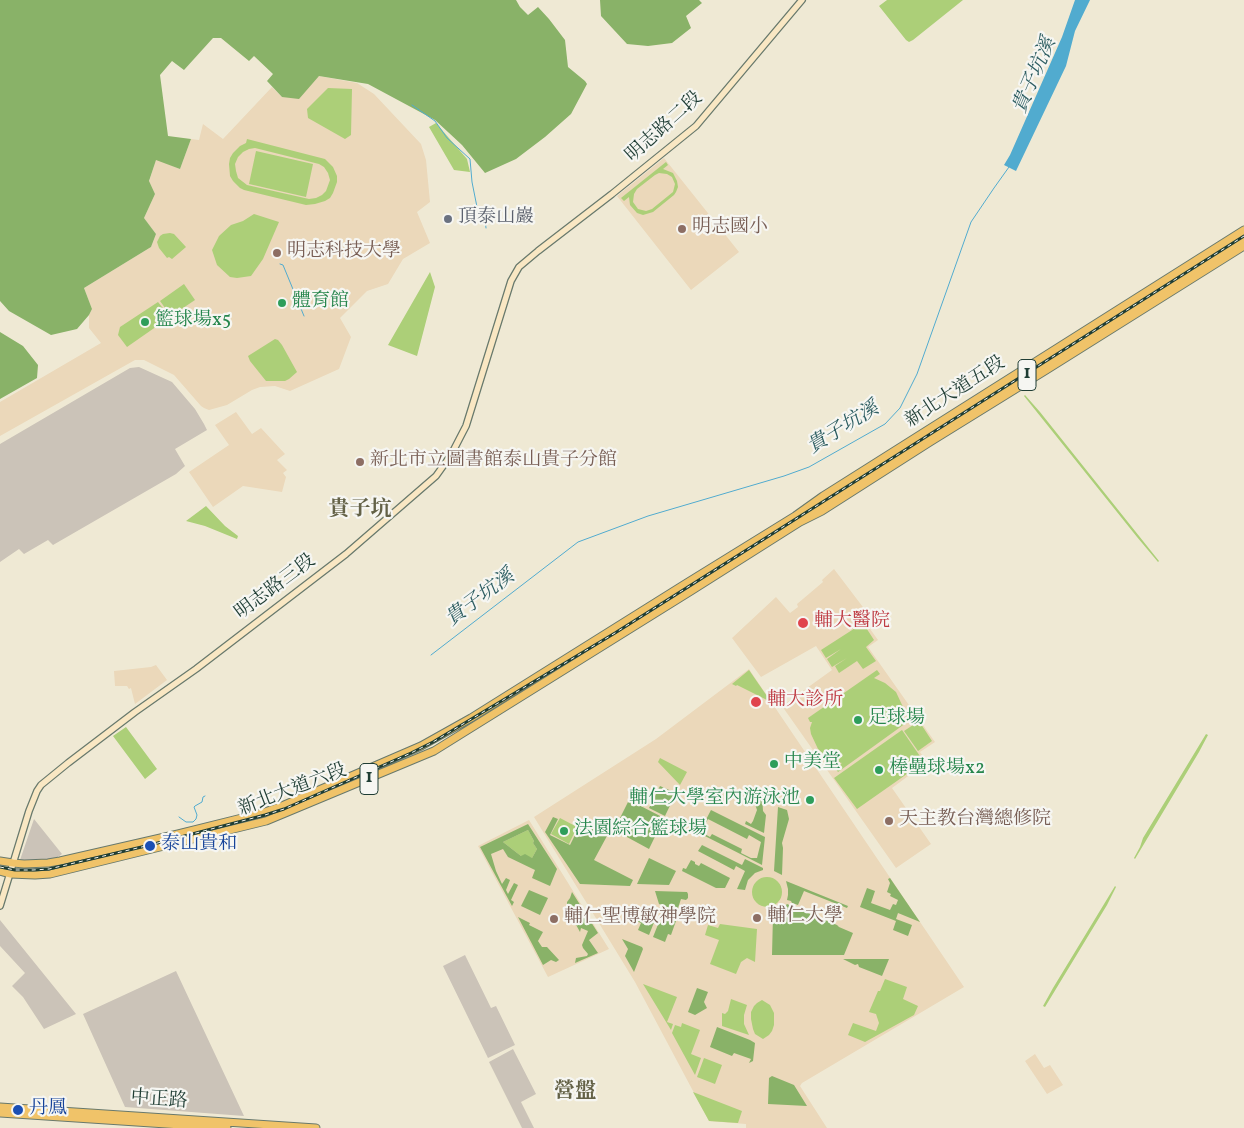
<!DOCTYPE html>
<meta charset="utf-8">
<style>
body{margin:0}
canvas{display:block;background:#efe9d4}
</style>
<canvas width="1244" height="1128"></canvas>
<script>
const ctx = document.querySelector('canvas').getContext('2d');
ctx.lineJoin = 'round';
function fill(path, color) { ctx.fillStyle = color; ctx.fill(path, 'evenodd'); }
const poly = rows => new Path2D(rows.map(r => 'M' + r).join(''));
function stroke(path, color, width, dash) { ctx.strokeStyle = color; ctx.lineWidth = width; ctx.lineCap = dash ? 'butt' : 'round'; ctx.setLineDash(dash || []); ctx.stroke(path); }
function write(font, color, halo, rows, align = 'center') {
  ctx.font = font + ' Vollkorn,"Noto Serif TC",serif'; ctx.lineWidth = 4.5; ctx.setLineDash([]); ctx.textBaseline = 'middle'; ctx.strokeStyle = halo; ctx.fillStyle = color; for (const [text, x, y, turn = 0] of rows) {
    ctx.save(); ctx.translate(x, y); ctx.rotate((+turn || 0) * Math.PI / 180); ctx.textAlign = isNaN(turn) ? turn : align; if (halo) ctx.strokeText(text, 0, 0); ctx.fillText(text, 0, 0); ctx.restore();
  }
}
fill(poly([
 [319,76,357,83,374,94,421,144,426,160,430,202,417,212,430,243,403,259,388,284,367,291,340,318,351,337,339,369,290,391,275,386,260,387,252,390,227,405,209,410,204,408,201,406,174,375,144,360,135,360,0,436,0,402,101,343,89,328,89,315,92,309,84,288,151,247,156,234,144,218,155,194,149,182,156,159,180,169,191,139,199,140,203,124,223,139,272,87,282,97],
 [664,158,739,252,691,290,617,196],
 [236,412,252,434,261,428,285,454,277,460,287,470,283,473,286,477,282,492,243,486,213,507,189,472,229,445,215,425],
 [834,569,872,619,865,622,878,640,868,647,935,742,920,752,927,762,892,788,931,844,896,868,782,706,832,670,816,646,761,677,732,638,776,597,790,613,798,607,797,604,823,582,822,580],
 [156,665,167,680,135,704,131,688,129,689,127,686,115,686,114,671,151,667],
 [749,669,964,987,802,1083,800,1086,827,1128,746,1128,746,1124,709,1121,635,982,534,817,656,739],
 [529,820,609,949,548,977,478,846],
 [1035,1054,1044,1068,1050,1065,1063,1085,1047,1094,1025,1061]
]), '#ebd8ba');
fill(poly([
 [139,367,172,382,195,409,204,424,207,430,175,449,185,466,176,474,53,545,48,540,24,554,19,549,0,562,0,444,130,368],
 [34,819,62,854,54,860,24,863,20,860],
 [0,920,76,1014,44,1029,23,997,12,986,25,973,0,946],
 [465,955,491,1008,496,1006,515,1045,488,1058,443,966],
 [176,971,244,1116,125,1107,83,1014],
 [513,1049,536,1094,521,1102,534,1128,522,1128,489,1062]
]), '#cbc3b8');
fill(poly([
 [887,0,963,0,913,40,909,42,906,40,879,6],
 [328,88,352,89,351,135,345,139,308,118,307,109],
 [436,123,467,159,470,172,454,170,429,127],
 [247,139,325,159,333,167,337,176,337,182,333,193,330,198,325,201,315,204,306,205,244,190,240,188,233,181,230,176,229,164,230,158,233,153,240,146,246,143],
 [255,148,319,164,324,167,328,173,330,180,326,191,322,195,316,198,309,199,247,185,238,178,236,171,235,164,238,157,243,152,249,149],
 [256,151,313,164,306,197,249,184],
 [666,162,668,165,663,169,673,173,677,181,678,187,676,192,674,195,653,212,643,215,637,213,630,205,629,197,624,201,621,198],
 [659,173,667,174,672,177,675,184,673,192,652,209,646,211,638,209,633,202,634,194,637,189,655,175],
 [254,214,279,222,263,259,251,276,237,278,230,277,217,265,212,250,219,236,231,225,243,221],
 [170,233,174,234,186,247,172,259,169,257,167,258,159,248,157,242,160,236,163,234],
 [430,272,435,287,417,356,388,345],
 [184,284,195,300,171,316,160,301],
 [158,302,170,317,127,347,118,335,120,327],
 [275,339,278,340,282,345,297,372,289,379,285,381,266,381,250,361,248,356],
 [1025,395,1040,412,1159,561,1158,562,1137,537,1024,396],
 [206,506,225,526,238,536,237,539,205,526,186,521],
 [863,623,874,640,866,647,876,661,863,669,857,661,839,673,835,666,847,658,832,667,827,659,841,649,826,658,821,650],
 [749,670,769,699,767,700,737,685,736,686,732,684],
 [877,670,880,674,874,678,885,683,896,692,903,707,904,714,902,721,904,720,906,723,838,772,835,768,842,763,833,761,824,755,818,749,811,734,810,728,812,722,810,722,808,718],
 [919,721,932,741,918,751,904,731],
 [126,727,157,769,145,779,113,736],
 [902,730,924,762,857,809,834,778],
 [1206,734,1208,735,1199,752,1135,859,1134,858,1140,847,1143,838],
 [660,758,687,772,680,785,658,762],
 [560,818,577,827,569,844,551,834],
 [528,830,534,841,533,843,537,849,532,858,521,856,503,842],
 '752 892a15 15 0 1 1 30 0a15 15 0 1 1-30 0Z',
 [1115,886,1116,887,1107,905,1045,1007,1043,1006,1053,988],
 [720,924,757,929,755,962,747,958,741,962,736,974,710,964,719,940,705,935,708,925,718,928],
 [885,979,907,987,903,999,918,1006,914,1015,865,1042,848,1035,853,1023,876,1031,879,1023,876,1014,869,1012,878,991,880,991],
 [643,984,677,997,667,1022,673,1024,671,1030],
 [731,999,747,1005,744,1015,744,1024,749,1035,722,1026,722,1013,725,1014,728,1011],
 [762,1000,770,1005,774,1013,774,1025,772,1031,769,1035,763,1039,755,1034,753,1029,751,1019,751,1012,754,1006,757,1003],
 [682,1023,700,1030,691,1054,701,1058,695,1075,672,1033,675,1025,681,1027],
 [704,1058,722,1065,715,1084,697,1077],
 [693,1092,742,1111,738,1123,709,1121]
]), '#accf78');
fill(poly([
 [0,0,516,0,520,7,528,15,538,7,549,19,565,40,568,67,585,81,587,84,571,114,545,137,516,159,485,173,462,145,435,120,368,84,319,76,299,99,282,97,267,81,273,74,254,56,249,61,221,38,213,38,184,70,172,61,160,75,168,136,191,139,180,169,156,160,149,181,155,194,144,218,156,234,151,247,84,288,92,309,89,315,77,329,51,335,9,311,0,301],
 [600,0,699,0,702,3,686,16,691,28,672,43,648,46,627,44,601,16],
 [0,332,23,346,38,365,37,378,0,399],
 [660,786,676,793,665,816,649,808],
 [762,795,763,811,766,815,764,833,745,824,746,821,751,824,753,821,757,810,755,804,756,796],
 [629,800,664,818,649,849,614,830],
 [778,807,787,810,789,819,782,843,783,848,782,875,774,871],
 [711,810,765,837,762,865,699,833],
 [708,819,747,839,749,835,761,842,757,858,751,858,741,853,742,849,712,834,710,837,701,832],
 [553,817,558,819,550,835,570,845,581,823,607,836,594,860,633,880,630,886,580,884,545,832],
 [528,824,557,869,550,886,532,878,535,870,508,857,503,849,491,854,496,871,502,884,506,878,510,880,506,890,508,894,514,883,518,885,511,900,514,902,512,906,480,847],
 [528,830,534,841,533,843,537,849,532,858,525,854,521,856,503,842],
 [702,845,742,865,745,859,763,868,763,870,755,873,748,880,745,890,737,889,745,871,736,866,734,870,698,851],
 [649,858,676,871,669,885,637,884],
 [691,860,695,862,695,864,699,866,701,863,730,878,725,888,716,888,682,871,683,868,686,869],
 [890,878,920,922,898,913,896,919,912,925,908,936,893,930,896,921,860,907,867,888,875,891,871,903,890,910,893,904,896,905,898,900,890,896,891,894,887,892,890,883,888,879],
 [786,881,848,906,847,908,804,891,798,905,792,903,791,901,787,900,788,895,788,889],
 [529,890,548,898,540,915,521,906],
 [655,891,687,892,688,894,688,898,686,900,681,899,677,911,659,904],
 [572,892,598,933,589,940,598,953,575,963,576,958,587,956,588,954,583,948,582,945,588,931,581,928,580,932,575,923,576,920,574,912,567,907,567,902,570,898],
 [787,904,837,925,839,927,853,933,844,955,772,955,773,915,780,911],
 [628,910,655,920,649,935,638,930,641,923,625,916],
 [518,917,530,923,529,925,543,932,538,941,542,947,547,947,559,960,556,962,551,960,543,965],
 [664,917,676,921,671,935,668,934,665,942,653,937,659,922,662,923],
 [622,939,642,947,643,949,634,972,625,956,628,949],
 [843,959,889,959,882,976,859,967,858,964,855,965],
 [697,988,708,992,704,1002,707,1008,695,1015,688,1012],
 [717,1027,750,1040,755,1043,753,1061,749,1063,751,1059,734,1053,732,1056,710,1047],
 [772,1076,794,1085,807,1106,768,1104,769,1078]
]), '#89b268');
fill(poly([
 [1075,0,1090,0,1075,31,1066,66,1016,171,1004,165,1010,155,1062,37]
]), '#51abcf');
stroke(poly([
 [412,105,435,121,447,138,470,159,472,182,477,207,476,211,482,215,485,219,486,228],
 [280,264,283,265,304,316],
 [431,655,578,542,648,516,784,476,809,467,885,424,900,408,917,374,971,222,994,188,1009,167],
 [179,817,186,822,193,822,196,819,197,815,194,807,195,806,202,802,203,797,205,796]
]), '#51abcf', 1);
const secondary = poly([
 [0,906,29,811,37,791,41,785,68,763,135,712,196,669,346,554,436,476,451,455,466,426,511,281,519,267,538,251,612,194,696,126,802,0]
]);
const primary = poly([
 [804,515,1165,288],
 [0,861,13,863,24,864,48,863,60,861,178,834,262,813,282,806,421,746,471,718,685,584,795,516,823,496,1244,230],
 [0,871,10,874,35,875,50,874,266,821,434,751,691,591,800,522,822,511,930,442,1048,369,1244,246],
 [0,1107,316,1128],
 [0,1113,227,1128]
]);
const highway = poly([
 [1165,288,1244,238]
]);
stroke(secondary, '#68796c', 8);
stroke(primary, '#68796c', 9);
stroke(highway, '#68796c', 10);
stroke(secondary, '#f9e7c3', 5.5);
stroke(primary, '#f0c369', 7);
stroke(highway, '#f0c369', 8);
const rail = poly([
 [0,867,15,870,33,870,49,869,150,845,265,815,284,809,411,753,433,742,615,633,1244,236]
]);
stroke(rail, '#1f3d34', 3);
stroke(rail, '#f6f6f2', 1, [4]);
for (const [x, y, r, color] of [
 [448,219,5,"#6b7280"],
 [682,229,5,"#8d6e63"],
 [277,253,5,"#8d6e63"],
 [282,303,5,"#2e9e5b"],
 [145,322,5,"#2e9e5b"],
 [360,462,5,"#8d6e63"],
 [803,623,6,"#e0444e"],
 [756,702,6,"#e0444e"],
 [858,720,5,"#2e9e5b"],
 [774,764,5,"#2e9e5b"],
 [879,770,5,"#2e9e5b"],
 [810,800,5,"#2e9e5b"],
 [889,821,5,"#8d6e63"],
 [564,831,5,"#2e9e5b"],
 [150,846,6,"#1a4fb4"],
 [757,918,5,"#8d6e63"],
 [554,919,5,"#8d6e63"],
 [18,1110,6,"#1a4fb4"]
]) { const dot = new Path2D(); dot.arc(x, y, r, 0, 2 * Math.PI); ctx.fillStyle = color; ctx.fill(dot); stroke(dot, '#f6f6f2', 2); }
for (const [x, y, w] of [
 [1027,375,18],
 [369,779,18]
]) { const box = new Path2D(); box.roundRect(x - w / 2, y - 15.5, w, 31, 4); ctx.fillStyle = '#f6f6f2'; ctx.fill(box); stroke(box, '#1f3d34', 1); }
write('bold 18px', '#1f3d34', null, [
 ["1",1027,375],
 ["1",369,779]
]);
write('19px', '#1f3d34', '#f6f6f2', [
 ["明志路二段",665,128,-42],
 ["新北大道五段",956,393,-33],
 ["明志路三段",276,588,-37],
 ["新北大道六段",293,791,-21],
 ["中正路",159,1101,4]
]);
write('19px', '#5b616d', '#f6f6f2', [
 ["頂泰山巖",458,219]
], 'left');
write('19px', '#785e54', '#f6f6f2', [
 ["明志國小",692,229],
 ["明志科技大學",287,253],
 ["新北市立圖書館泰山貴子分館",370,462],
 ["天主教台灣總修院",899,821],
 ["輔仁大學",767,918],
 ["輔仁聖博敏神學院",564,919]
], 'left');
write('19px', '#27864d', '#f6f6f2', [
 ["體育館",292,303],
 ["籃球場x5",155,322],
 ["足球場",868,720],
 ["中美堂",784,764],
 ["棒壘球場x2",889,770],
 ["輔仁大學室內游泳池",800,800,"right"],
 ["法園綜合籃球場",574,831]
], 'left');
write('19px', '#be3a42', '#f6f6f2', [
 ["輔大醫院",814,623],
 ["輔大診所",767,702]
], 'left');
write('19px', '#164399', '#f6f6f2', [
 ["泰山貴和",161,846],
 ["丹鳳",29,1110]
], 'left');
write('italic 20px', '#2e5e62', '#f6f6f2', [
 ["貴子坑溪",1036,76,-67],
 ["貴子坑溪",844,429,-32],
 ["貴子坑溪",481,599,-37]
]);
write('bold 21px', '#646247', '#f6f6f2', [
 ["貴子坑",360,511],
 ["營盤",575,1093]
]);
</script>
